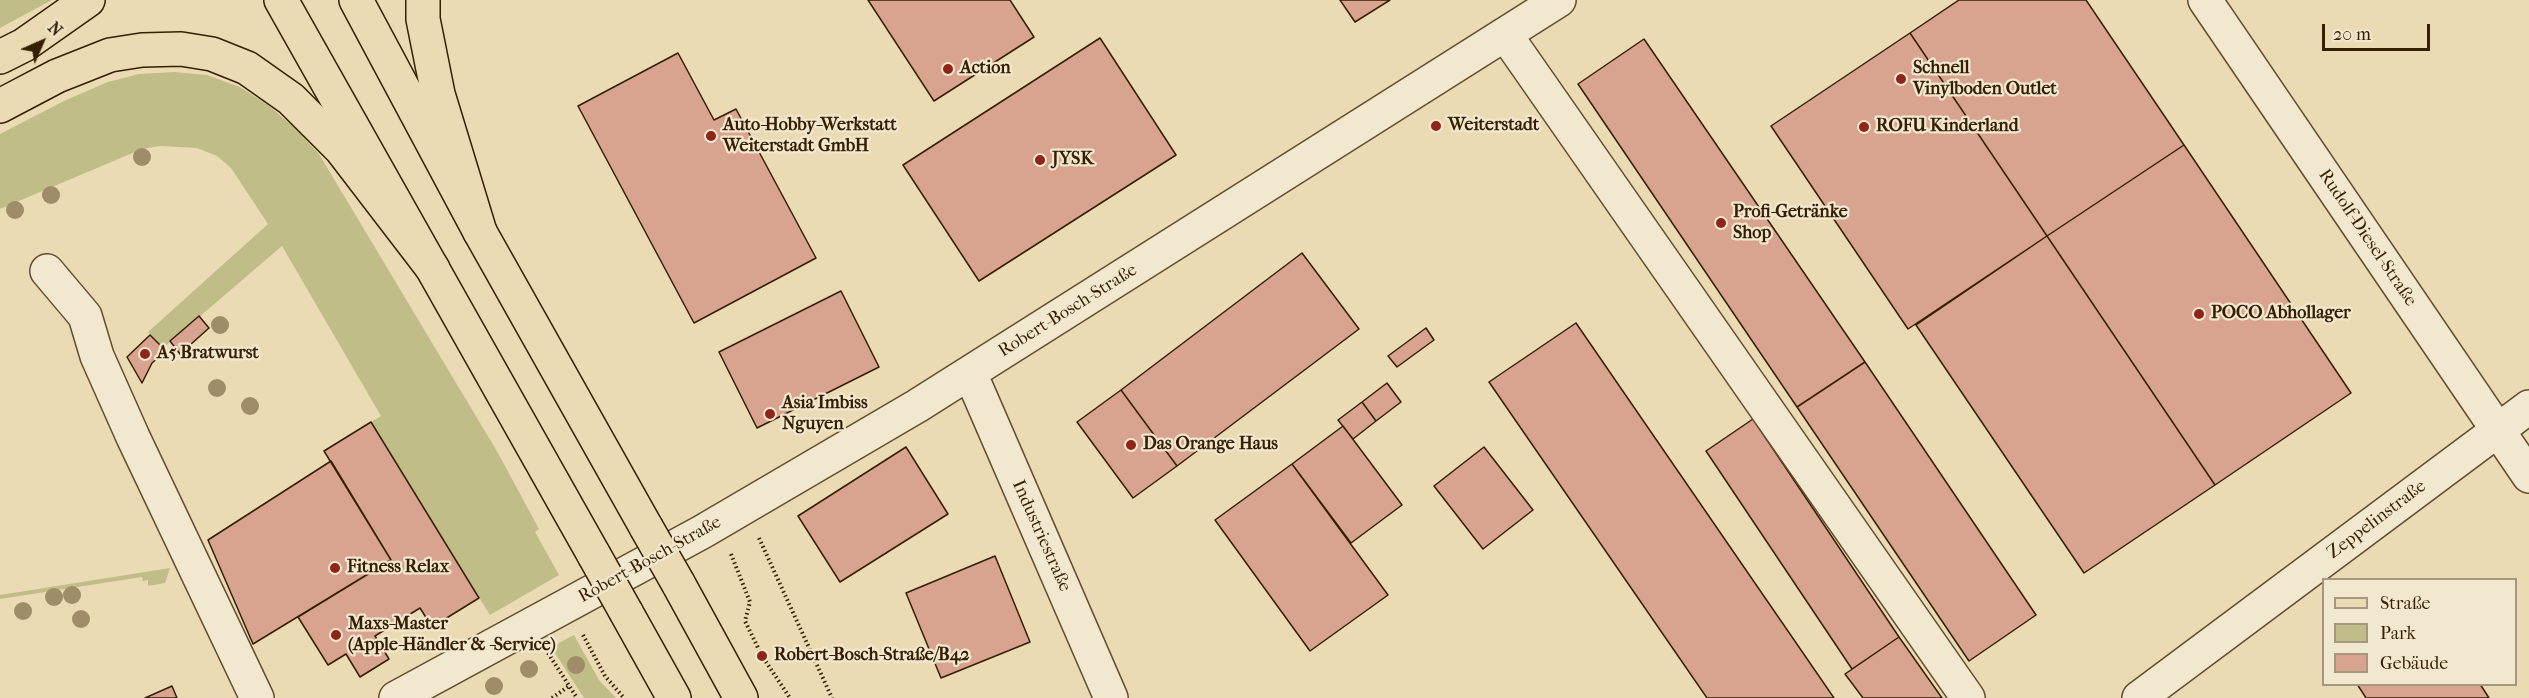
<!DOCTYPE html>
<meta charset="utf-8">
<style>
body{margin:0}
#map{position:relative;width:2529px;height:698px;overflow:hidden;background:#ebdbb5;font-family:"IM FELL French Canon",serif}
canvas{display:block}
.legend{position:absolute;left:2322px;top:578px;width:195px;height:108px;box-sizing:border-box;background:#f2e8cf;border:2px solid #a6987c;margin:0;padding:8px 10px;list-style:none;font-size:18px;color:#351f00}
.legend li{display:flex;align-items:center;gap:12px;height:30px}
.legend b{width:30px;border:2px solid #a6987c}
.north{position:absolute;left:12px;top:12px;width:60px;height:60px;-webkit-text-stroke:4px #f2e8cf;paint-order:stroke;rotate:45deg;font-size:16px;font-weight:700;line-height:24px;text-align:center;color:#351f00}
.north::after{content:'';display:block;margin:auto;width:21px;height:27px;background:#351f00;clip-path:polygon(50% 0,100% 100%,50% 72%,0 100%)}
.scale{position:absolute;left:2322px;top:24px;width:108px;height:27px;box-sizing:border-box;border:3px solid #351f00;border-top:0;padding-left:8px;font-size:18px;line-height:21px;white-space:nowrap;color:#351f00;-webkit-text-stroke:4px #f2e8cf;paint-order:stroke}
</style>
<div id="map">
<canvas width="2529" height="698"></canvas>
<ul class="legend">
<li><b style="height:8px;background:#ebdbb5"></b>Straße</li>
<li><b style="height:16px;background:#c0bd88"></b>Park</li>
<li><b style="height:16px;background:#d8a38f"></b>Gebäude</li>
</ul>
<div class="north">N</div>
<div class="scale">20 m</div>
</div>
<script>
const ctx = document.querySelector('canvas').getContext('2d');
ctx.lineJoin = 'round';
function fill(path, color) { ctx.fillStyle = color; ctx.fill(path, 'evenodd'); }
const poly = rows => new Path2D(rows.map(r => 'M' + r).join(''));
function stroke(path, color, width, dash) { ctx.strokeStyle = color; ctx.lineWidth = width; ctx.lineCap = dash ? 'butt' : 'round'; ctx.setLineDash(dash || []); ctx.stroke(path); }
function write(font, color, halo, rows, align = 'center') {
  ctx.font = font + ' "IM FELL French Canon",serif'; ctx.lineWidth = 4.5; ctx.setLineDash([]); ctx.textBaseline = 'middle'; ctx.strokeStyle = halo; ctx.fillStyle = color; for (const [text, x, y, turn = 0] of rows) {
    ctx.save(); ctx.translate(x, y); ctx.rotate((+turn || 0) * Math.PI / 180); ctx.textAlign = isNaN(turn) ? turn : align; if (halo) ctx.strokeText(text, 0, 0); ctx.fillText(text, 0, 0); ctx.restore();
  }
}
fill(poly([
 [0,0,52,0,0,28],
 [174,72,207,75,240,87,268,105,295,128,319,154,498,453,539,529,535,532,559,575,490,615,371,422,381,416,282,246,163,348,148,332,268,224,231,168,217,156,197,148,160,146,142,149,0,209,0,134,66,100,108,82,139,74],
 [170,568,165,583,148,586,148,580,143,581,142,577,0,599,0,595],
 [574,635,599,680,616,698,584,698,551,647]
]), '#c0bd88');
const building = poly([
 [868,0,1010,0,1034,37,934,101,868,0],
 [1340,0,1390,0,1355,22,1340,0],
 [1959,0,2086,0,2184,145,2047,236,1910,33,1959,0],
 [1910,33,2047,236,1908,329,1771,126,1910,33],
 [1100,38,1176,155,979,281,903,165,1100,38],
 [1644,39,1865,362,1797,407,1578,84,1644,39],
 [678,53,714,120,736,109,816,258,694,323,578,106,678,53],
 [2184,145,2351,393,2215,485,2047,236,2184,145],
 [2047,236,2215,485,2084,573,1916,325,2047,236],
 [1302,253,1359,329,1177,466,1121,390,1302,253],
 [841,291,879,367,757,428,719,352,841,291],
 [199,316,209,328,180,354,170,341,199,316],
 [1576,323,1834,698,1707,698,1489,382,1576,323],
 [1426,328,1434,340,1397,367,1388,356,1426,328],
 [150,335,166,351,152,363,142,383,127,357,150,335],
 [1865,362,2036,615,1969,661,1797,407,1865,362],
 [1387,383,1401,402,1376,421,1362,402,1387,383],
 [1121,390,1177,466,1133,498,1077,422,1121,390],
 [1362,402,1376,421,1353,439,1338,420,1362,402],
 [1753,419,1899,637,1852,669,1706,451,1753,419],
 [371,422,479,598,432,627,420,608,375,636,389,659,360,677,346,654,328,665,298,617,391,560,324,451,371,422],
 [1343,426,1402,505,1351,543,1292,464,1343,426],
 [906,447,948,514,840,582,798,516,906,447],
 [1484,447,1533,510,1483,549,1434,486,1484,447],
 [331,461,391,560,253,644,208,540,331,461],
 [1292,464,1388,595,1310,651,1215,520,1292,464],
 [995,556,1030,642,941,678,906,593,995,556],
 [1899,637,1942,698,1863,698,1845,674,1899,637],
 [2357,684,2480,684,2489,698,2366,698,2357,684],
 [172,686,177,698,145,698,172,686]
]);
fill(building, '#d8a38f');
stroke(building, '#351f00', 1.5);
const minor = poly([
 [2205,0,2529,476],
 [1505,34,1968,698],
 [47,271,85,316,97,356,133,437,257,698],
 [970,373,1111,698],
 [396,698,702,532,917,406,1559,0],
 [2139,698,2529,407]
]);
const major = poly([
 [281,0,594,555],
 [356,0,480,232,646,527],
 [678,583,741,698],
 [626,612,674,698]
]);
const highway = poly([
 [423,0,423,19,438,94,480,232],
 [0,57,24,45,88,0],
 [0,106,57,76,110,55,142,50,181,49,212,54,247,68,291,99,341,149,433,269]
]);
stroke(minor, '#624e2d', 36);
stroke(major, '#351f00', 36);
stroke(highway, '#351f00', 36);
stroke(poly([
 [759,538,832,698],
 [731,554,750,602,745,621,762,656,790,698],
 [583,635,605,676,624,698],
 [548,653,577,698],
 [552,698,569,686]
]), '#351f00', 4, [1.5, 3]);
stroke(minor, '#f2e8cf', 33);
stroke(major, '#ebdbb5', 33);
stroke(highway, '#ebdbb5', 33);
const majorBridge = poly([
 [646,527,678,583],
 [594,555,626,612]
]);
stroke(majorBridge, '#351f00', 36, []);
stroke(majorBridge, '#ebdbb5', 33);
ctx.fillStyle = '#9e8d68';
for (const [x, y] of [
 [142,157],
 [51,195],
 [15,210],
 [220,325],
 [217,388],
 [250,406],
 [72,595],
 [54,597],
 [23,611],
 [81,619],
 [576,665],
 [529,669],
 [494,686]
]) { ctx.beginPath(); ctx.arc(x, y, 9, 0, 2 * Math.PI); ctx.fill(); }
for (const [x, y, r, color] of [
 [948,69,6,"#8f2418"],
 [1901,79,6,"#8f2418"],
 [1436,126,6,"#8f2418"],
 [1864,127,6,"#8f2418"],
 [711,136,6,"#8f2418"],
 [1040,160,6,"#8f2418"],
 [1721,223,6,"#8f2418"],
 [2199,314,6,"#8f2418"],
 [145,354,6,"#8f2418"],
 [770,414,6,"#8f2418"],
 [1131,445,6,"#8f2418"],
 [335,568,6,"#8f2418"],
 [336,635,6,"#8f2418"],
 [762,656,6,"#8f2418"]
]) { const dot = new Path2D(); dot.arc(x, y, r, 0, 2 * Math.PI); ctx.fillStyle = color; ctx.fill(dot); stroke(dot, '#f2e8cf', 2); }
write('bold 18px', '#351f00', '#f2e8cf', [
 ["Action",960,69],
 ["Schnell",1913,69],
 ["Vinylboden Outlet",1913,90],
 ["Auto-Hobby-Werkstatt",723,126],
 ["Weiterstadt GmbH",723,147],
 ["Weiterstadt",1448,126],
 ["ROFU Kinderland",1876,127],
 ["JYSK",1052,160],
 ["Profi-Getränke",1733,213],
 ["Shop",1733,234],
 ["POCO Abhollager",2211,314],
 ["A5 Bratwurst",157,354],
 ["Asia Imbiss",782,404],
 ["Nguyen",782,425],
 ["Das Orange Haus",1143,445],
 ["Fitness Relax",347,568],
 ["Maxs-Master",348,625],
 ["(Apple-Händler & -Service)",348,646],
 ["Robert-Bosch-Straße/B42",774,656]
], 'left');
write('18px', '#351f00', '#f2e8cf', [
 ["Rudolf-Diesel-Straße",2367,238,56],
 ["Robert-Bosch-Straße",1068,311,-32],
 ["Zeppelinstraße",2377,520,-37],
 ["Industriestraße",1041,536,66],
 ["Robert-Bosch-Straße",650,560,-29]
]);
</script>
